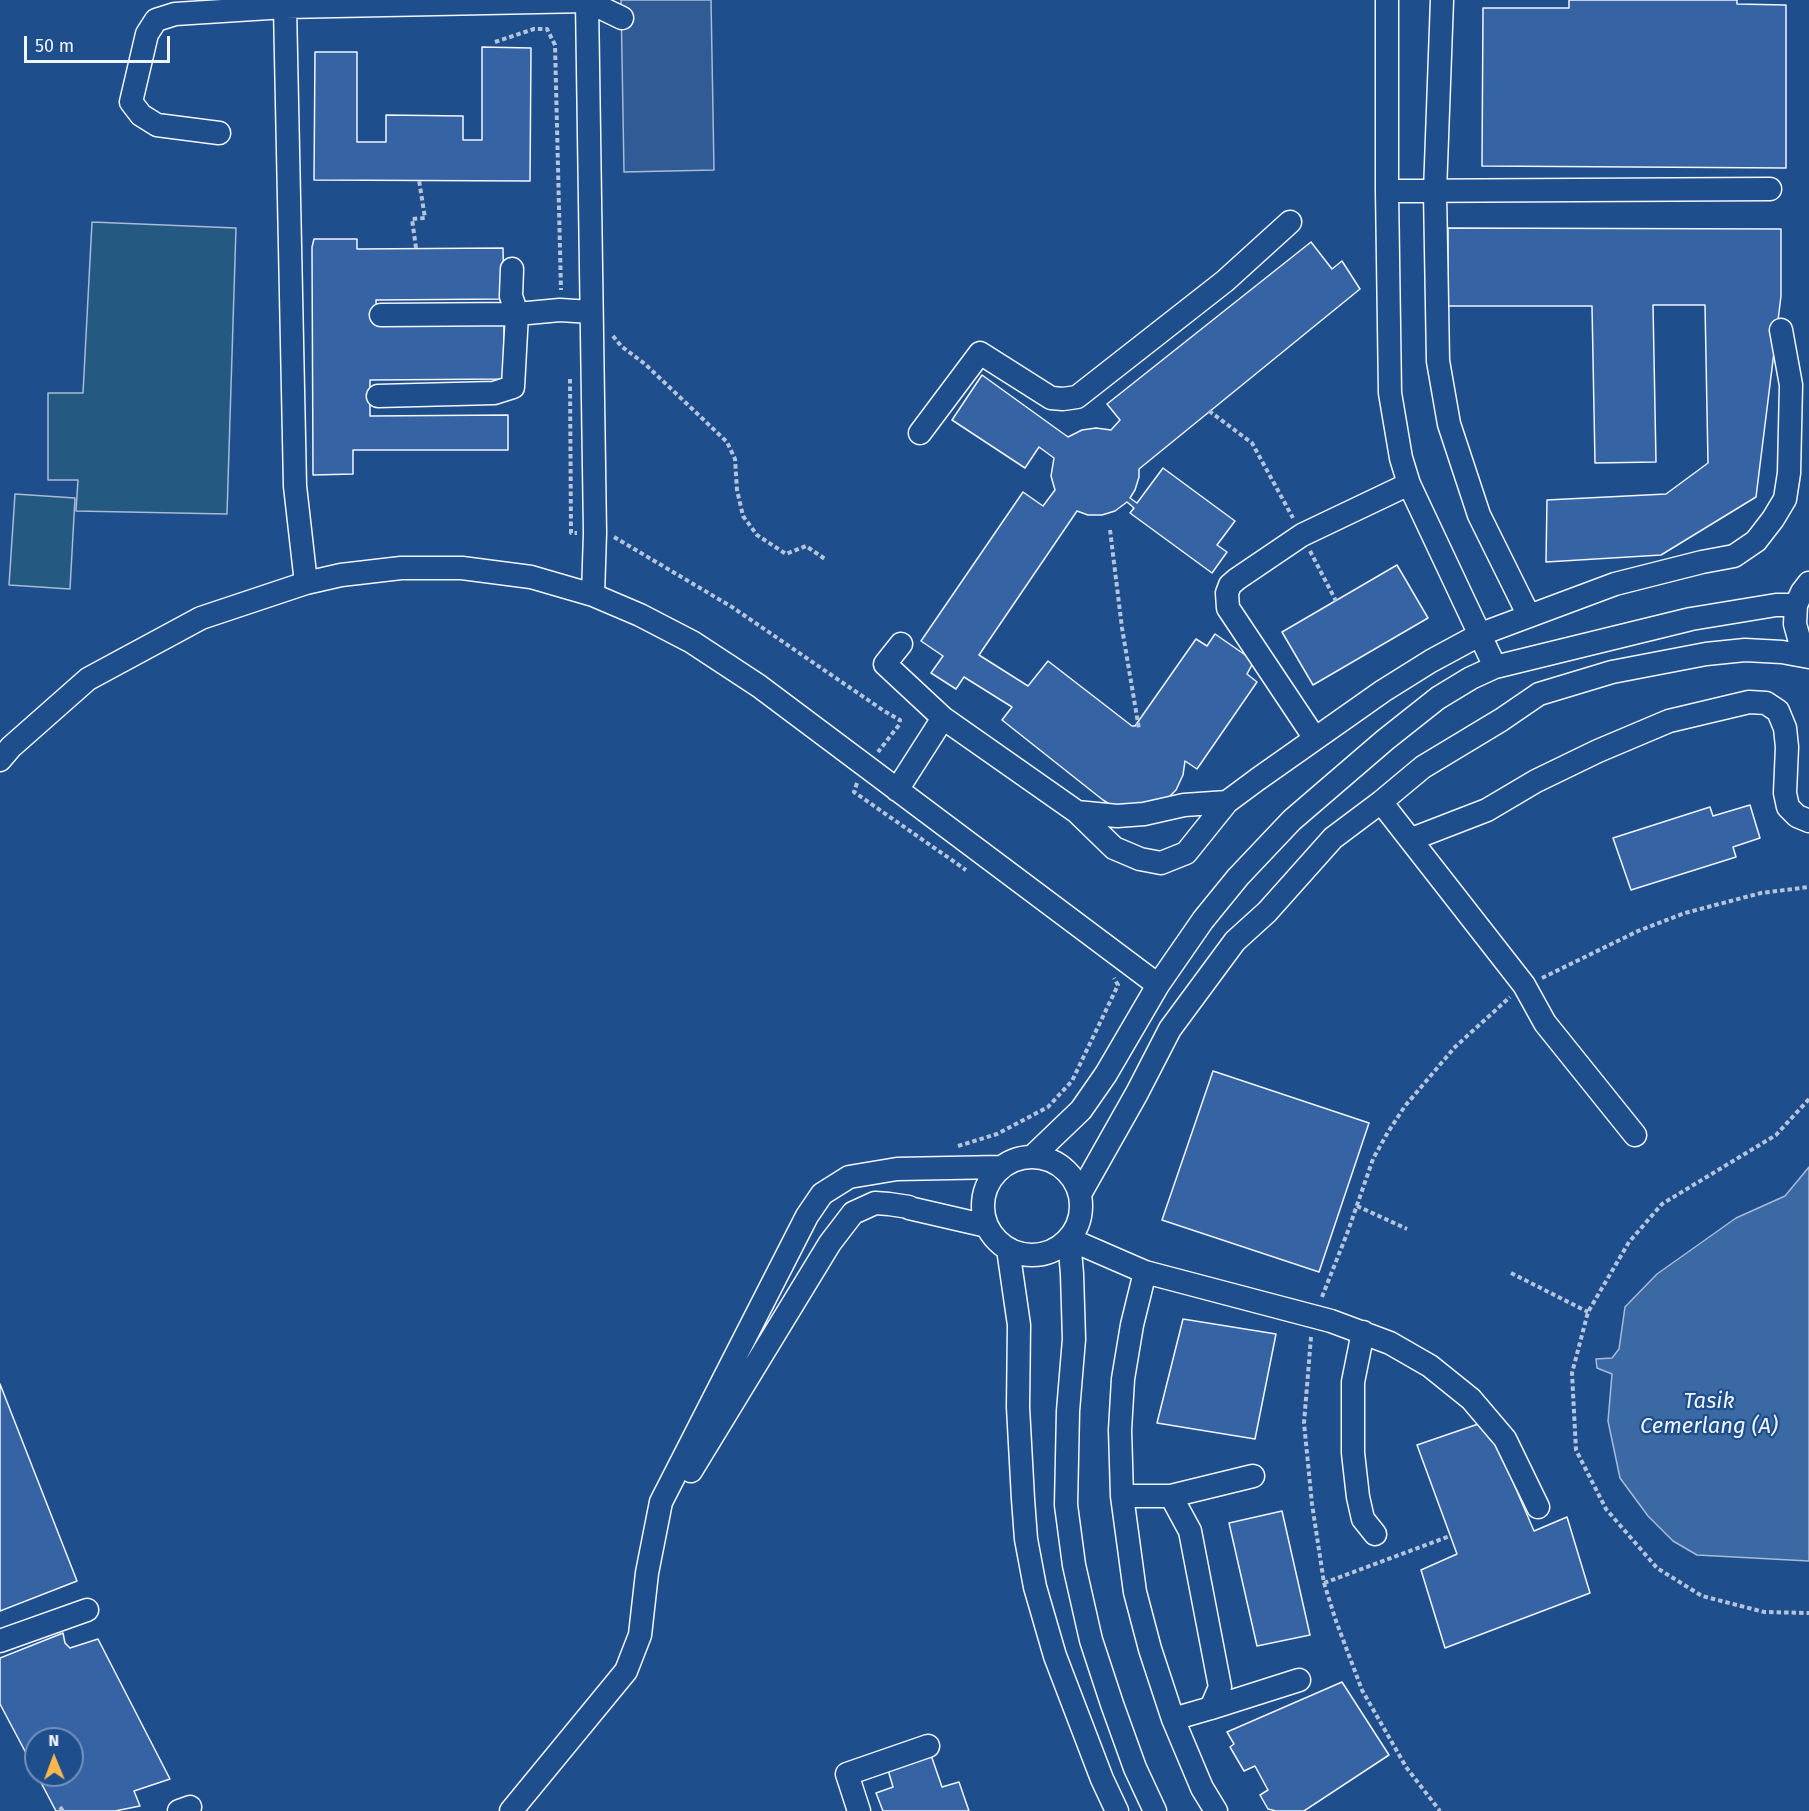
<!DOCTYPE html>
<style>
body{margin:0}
#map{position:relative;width:1809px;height:1811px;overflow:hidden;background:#1f4e8c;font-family:"Fira Sans",sans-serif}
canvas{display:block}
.north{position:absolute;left:24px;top:1727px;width:60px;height:60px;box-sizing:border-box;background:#1f4e8c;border:2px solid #7391ba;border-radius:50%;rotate:359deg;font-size:16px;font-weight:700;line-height:24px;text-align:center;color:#f2f6ff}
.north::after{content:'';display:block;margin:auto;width:21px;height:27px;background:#ffb74d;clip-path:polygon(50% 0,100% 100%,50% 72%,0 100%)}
.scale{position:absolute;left:24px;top:36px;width:146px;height:27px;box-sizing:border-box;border:3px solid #f2f6ff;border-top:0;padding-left:8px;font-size:18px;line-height:21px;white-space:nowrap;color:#f2f6ff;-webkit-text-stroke:4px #1f4e8c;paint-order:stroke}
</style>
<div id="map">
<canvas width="1809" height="1811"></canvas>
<div class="north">N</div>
<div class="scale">50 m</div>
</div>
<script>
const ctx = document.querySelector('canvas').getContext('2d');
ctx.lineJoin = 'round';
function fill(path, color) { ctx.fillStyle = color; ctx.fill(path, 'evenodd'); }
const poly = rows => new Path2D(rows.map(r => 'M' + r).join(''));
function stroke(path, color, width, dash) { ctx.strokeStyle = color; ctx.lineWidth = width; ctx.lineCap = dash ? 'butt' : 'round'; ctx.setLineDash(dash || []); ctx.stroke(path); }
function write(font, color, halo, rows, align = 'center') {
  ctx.font = font + ' "Fira Sans",sans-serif'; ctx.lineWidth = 4.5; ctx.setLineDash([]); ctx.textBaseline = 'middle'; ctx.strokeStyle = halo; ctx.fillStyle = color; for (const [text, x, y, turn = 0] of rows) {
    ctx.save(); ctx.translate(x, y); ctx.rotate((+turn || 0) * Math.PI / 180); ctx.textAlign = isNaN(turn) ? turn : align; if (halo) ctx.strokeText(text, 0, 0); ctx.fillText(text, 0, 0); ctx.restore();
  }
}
const green = poly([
 [92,222,236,228,227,514,76,511,78,480,48,480,48,393,83,393,92,222],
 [15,494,75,498,70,589,9,585,15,494]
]);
fill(green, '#245a82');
stroke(green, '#a8bbd7', 1.5);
const parking = poly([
 [621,0,711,0,714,170,624,172,621,0]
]);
fill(parking, '#305b95');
stroke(parking, '#a8bbd7', 1.5);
const water = poly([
 [1809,1167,1809,1561,1697,1555,1673,1541,1648,1516,1620,1478,1608,1421,1612,1374,1597,1368,1596,1359,1612,1358,1619,1349,1625,1307,1657,1274,1736,1218,1785,1196,1809,1167]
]);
fill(water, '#3b69a3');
stroke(water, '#a8bbd7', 1.5);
const building = poly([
 [1569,0,1737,0,1737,4,1786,5,1786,168,1482,166,1483,8,1569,8,1569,0],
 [482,47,531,48,530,181,314,180,315,52,357,52,357,142,386,142,386,115,463,116,463,140,482,140,482,47],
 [1448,228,1781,229,1781,296,1756,497,1661,555,1546,562,1547,500,1666,494,1708,463,1705,305,1653,305,1656,462,1595,463,1592,306,1448,306,1448,228],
 [314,239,357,239,357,249,503,248,504,299,376,300,377,325,504,324,504,379,370,380,370,416,508,415,508,450,353,450,353,474,313,475,312,247,314,239],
 [1311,242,1332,269,1342,261,1360,289,1139,469,1139,477,1135,490,1130,498,1137,503,1163,468,1235,521,1217,545,1227,552,1212,573,1130,513,1134,508,1127,502,1115,511,1102,515,1088,515,1077,511,979,655,1028,686,1048,661,1132,726,1135,726,1196,639,1207,646,1215,634,1254,661,1247,674,1257,682,1197,769,1185,761,1183,775,1176,790,1164,802,1114,807,1103,800,1002,720,1012,707,964,677,956,689,931,673,943,656,921,641,1023,492,1043,506,1055,490,1051,476,1054,458,1039,447,1025,468,952,420,982,375,1068,437,1082,430,1096,428,1111,430,1120,420,1107,404,1311,242],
 [1397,565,1428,618,1313,685,1282,632,1397,565],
 [1750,805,1760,838,1733,847,1736,857,1631,890,1613,838,1710,807,1713,816,1750,805],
 [1213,1071,1369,1123,1319,1272,1162,1220,1213,1071],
 [1183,1319,1276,1334,1255,1439,1157,1423,1183,1319],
 [0,1384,77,1581,0,1611,0,1384],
 [1487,1421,1534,1531,1567,1517,1590,1593,1445,1648,1421,1570,1457,1554,1417,1445,1487,1421],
 [1282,1511,1310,1635,1257,1646,1229,1523,1282,1511],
 [63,1633,65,1643,70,1648,98,1639,170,1779,134,1791,140,1806,115,1811,56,1811,37,1775,72,1775,72,1739,36,1739,36,1772,0,1704,0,1658,63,1633],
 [1342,1682,1389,1755,1304,1811,1276,1811,1268,1809,1260,1795,1268,1790,1255,1766,1244,1771,1230,1747,1234,1744,1227,1732,1342,1682],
 [931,1755,942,1787,959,1782,969,1811,883,1811,876,1793,893,1787,888,1770,931,1755]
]);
fill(building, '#3563a3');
stroke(building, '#f2f6ff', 1.5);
const minor = poly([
 [1387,0,1387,191,1390,393,1401,458,1409,484,1495,667],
 [1442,0,1435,192,1438,361,1449,424,1479,515,1529,616],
 [587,1,622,18],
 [285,7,295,486,306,583],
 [219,133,157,125,141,115,131,102,147,34,156,20,175,14,285,7,587,1,595,533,593,595],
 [1387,191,1770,189],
 [381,315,517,314,560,310,591,312],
 [378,396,494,393,513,387,517,314,511,296,512,269],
 [920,433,980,353,1051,398,1063,399,1077,397,1225,281,1290,222],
 [1809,583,1802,592,1796,605,1795,624,1800,642,1809,655],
 [901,644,885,664,943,718,1077,812,1114,848,1140,859,1161,863,1186,853,1227,802,1258,779,1383,691,1431,661,1481,634,1615,584,1702,562,1734,556,1756,541,1773,519,1785,499,1789,473,1791,385,1781,330],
 [1314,737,1228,608,1227,593,1230,585,1237,579,1302,535,1409,484],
 [0,760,11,747,88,679,201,618,306,583,341,575,401,568,462,568,531,577,593,595,640,615,692,642,759,686,1158,985],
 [897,790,943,718],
 [1381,802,1524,985,1545,1023,1635,1135],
 [1077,812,1117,816,1144,814,1184,805,1227,802],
 [1412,839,1487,810,1536,781,1598,751,1669,721,1749,702,1766,703,1778,711,1785,728,1787,747,1785,793,1788,807,1797,816,1809,821],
 '983 1206a49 49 0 1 1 98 0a49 49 0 1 1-98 0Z',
 [1032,1157,1081,1110,1106,1074,1158,985,1203,920,1238,877,1292,820,1385,740,1438,698,1471,678,1495,667,1691,619,1776,605,1796,605],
 [1080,1194,1137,1093,1170,1029,1235,941,1267,912,1333,838,1381,802,1423,767,1501,720,1539,694,1612,672,1706,654,1745,650,1782,652,1809,657],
 [1008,1249,1019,1325,1018,1407,1023,1499,1026,1539,1035,1587,1055,1656,1102,1779,1117,1811],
 [1145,1272,1132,1325,1123,1379,1120,1430,1122,1496,1135,1592,1150,1649,1173,1719,1202,1788,1216,1811],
 [1363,1332,1353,1382,1353,1453,1358,1497,1363,1519,1375,1534],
 [691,1471,830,1243,853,1213,875,1203,889,1204,909,1207,909,1208,987,1226],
 [1122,1496,1171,1496,1190,1531,1220,1687,1211,1708,1173,1719],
 [1171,1496,1253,1476],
 [0,1641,87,1610],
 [1211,1708,1299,1680],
 [179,1811,190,1807],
 [511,1811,626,1671,640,1635,647,1573,661,1502,807,1216,822,1194,849,1177,897,1169,1001,1167],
 [859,1811,847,1774,928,1746],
 [1155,1811,1135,1768,1112,1704,1091,1640,1074,1565,1066,1505,1068,1411,1074,1339,1072,1274,1069,1239,1145,1272,1331,1321,1390,1343,1430,1366,1471,1399,1505,1439,1538,1507]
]);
stroke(minor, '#f2f6ff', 25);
stroke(poly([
 [495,42,534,29,547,29,555,45,561,290],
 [416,248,412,219,425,218,419,180],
 [613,336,621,346,645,364,727,442,735,459,737,490,743,516,757,535,786,554,806,546,825,559],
 [570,379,571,533,577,533],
 [1209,411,1252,443,1293,518],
 [1110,530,1122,628,1139,729],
 [614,537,732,607,884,711,900,720,899,725,878,752],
 [1310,551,1336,601],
 [857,783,854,792,966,870],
 [1542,978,1638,931,1685,913,1761,893,1809,887],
 [1809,1099,1776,1135,1662,1204,1629,1242,1588,1312,1572,1373,1576,1450,1606,1509,1657,1568,1702,1596,1764,1612,1809,1613],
 [958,1146,997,1134,1048,1107,1072,1081,1118,985,1114,978],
 [1357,1206,1407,1229],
 [1511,1273,1588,1312],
 [1322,1297,1348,1231,1373,1159,1388,1132,1405,1106,1455,1047,1510,997],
 [1311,1337,1304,1423,1312,1504,1324,1583,1336,1621,1362,1690,1406,1767,1440,1811],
 [1324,1583,1450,1536],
 [60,1807,63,1811]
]), '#b3c4dc', 4, [4.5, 3]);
stroke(minor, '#1f4e8c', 22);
write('italic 22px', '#f2f6ff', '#1f4e8c', [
 ["Tasik",1709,1402],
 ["Cemerlang (A)",1709,1427]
]);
</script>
